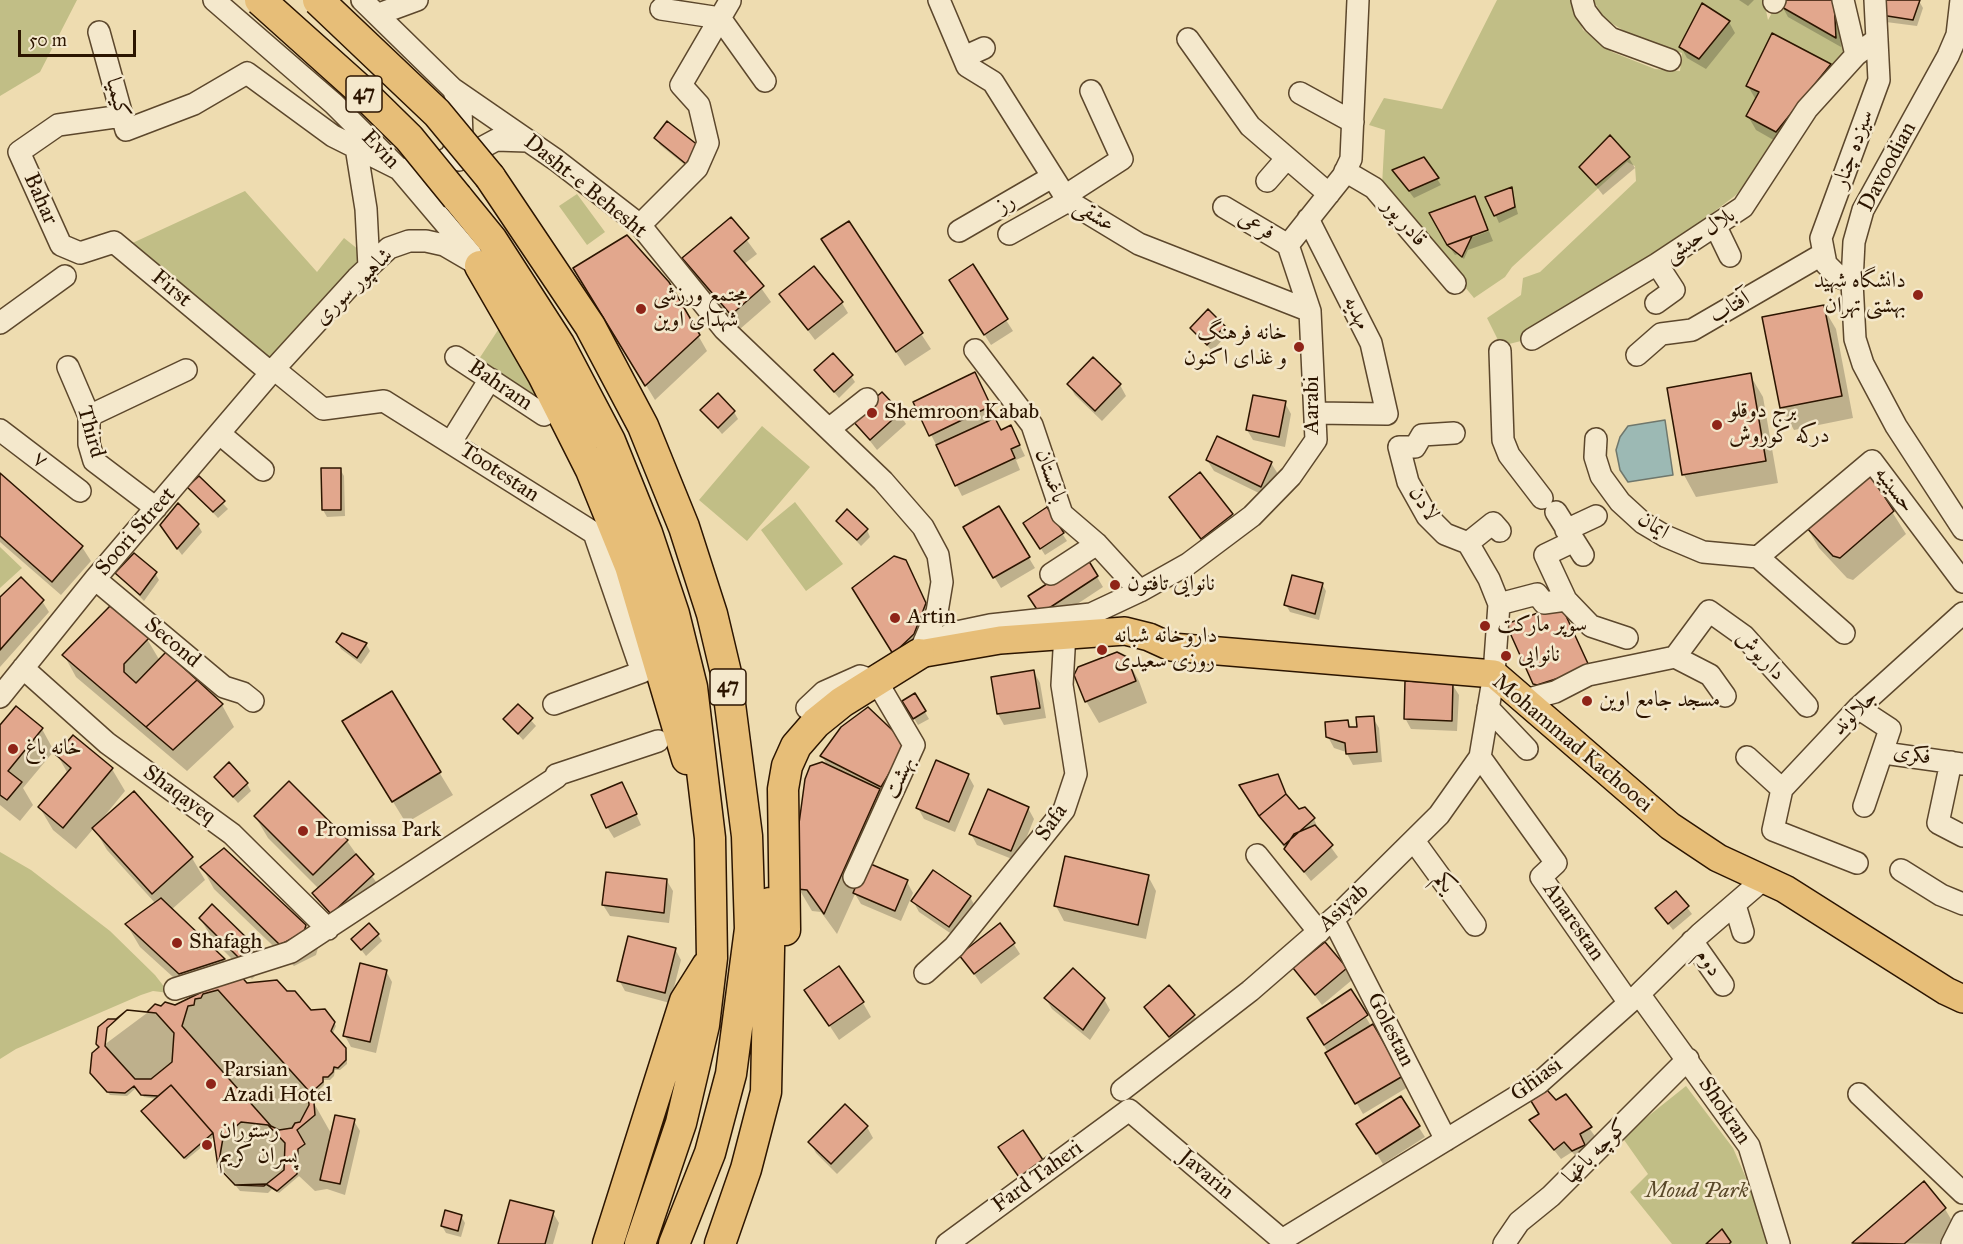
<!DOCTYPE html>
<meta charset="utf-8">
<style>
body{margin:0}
#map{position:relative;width:1963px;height:1244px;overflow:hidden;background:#eedcb0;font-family:"IM FELL Great Primer",serif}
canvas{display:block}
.scale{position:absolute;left:18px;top:30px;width:118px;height:27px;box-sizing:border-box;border:3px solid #2c1500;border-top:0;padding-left:8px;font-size:18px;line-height:21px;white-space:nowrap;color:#2c1500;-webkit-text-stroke:4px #f4e8cc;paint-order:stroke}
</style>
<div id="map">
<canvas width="1963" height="1244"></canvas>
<div class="scale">50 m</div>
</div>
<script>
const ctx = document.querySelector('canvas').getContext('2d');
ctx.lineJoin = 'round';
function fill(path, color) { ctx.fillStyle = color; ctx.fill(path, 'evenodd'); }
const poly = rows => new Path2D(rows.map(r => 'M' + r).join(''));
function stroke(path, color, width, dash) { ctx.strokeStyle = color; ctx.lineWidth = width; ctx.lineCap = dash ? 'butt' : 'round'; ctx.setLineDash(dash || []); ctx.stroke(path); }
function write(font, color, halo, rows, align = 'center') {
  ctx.font = font + ' "IM FELL Great Primer",Amiri,serif'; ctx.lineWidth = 5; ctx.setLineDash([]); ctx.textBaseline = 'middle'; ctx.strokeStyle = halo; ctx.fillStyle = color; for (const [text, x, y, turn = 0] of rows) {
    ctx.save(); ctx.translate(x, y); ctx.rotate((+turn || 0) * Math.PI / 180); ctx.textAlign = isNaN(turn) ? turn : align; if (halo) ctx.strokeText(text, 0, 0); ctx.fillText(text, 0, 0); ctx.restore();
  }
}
fill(poly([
 [0,0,77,0,40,72,0,96],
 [1497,0,1571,0,1583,30,1612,52,1655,69,1680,71,1682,53,1632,36,1605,19,1593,0,1768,0,1765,6,1768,20,1779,0,1836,0,1849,49,1736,195,1654,257,1537,337,1501,346,1487,318,1521,295,1523,278,1540,272,1636,181,1635,166,1627,162,1512,267,1505,277,1474,298,1382,186,1385,130,1369,125,1384,98,1442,109],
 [245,191,317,272,344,238,364,254,270,365,126,246],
 [577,194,605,232,587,245,559,206],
 [500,327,545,410,475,365],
 [762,426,810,467,747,541,699,500],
 [795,502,843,564,806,591,761,530],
 [0,547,22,568,0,588],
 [0,852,31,870,110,931,155,975,169,993,153,991,141,995,16,1049,0,1059],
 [1686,1086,1733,1148,1753,1194,1767,1244,1672,1244,1630,1192,1648,1174,1622,1137]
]), '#c1be86');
const water = poly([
 [1665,420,1673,475,1628,482,1620,470,1616,450,1620,437,1628,426,1665,420]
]);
fill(water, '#9cb9b4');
stroke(water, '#6f776c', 1.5);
fill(poly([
 [1739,0,1754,0,1748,6],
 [1785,0,1838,0,1841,47,1788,17,1782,6],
 [1885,0,1919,1,1923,8,1917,26,1886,22],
 [1729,22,1735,33,1706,69,1687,58,1681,47],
 [1830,65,1839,79,1784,146,1756,130,1748,116,1756,100,1748,86],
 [656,138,698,148,690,169,660,145],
 [1629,158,1635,168,1603,195,1581,167],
 [1424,159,1441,185,1414,198,1398,177],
 [1511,189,1518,214,1499,223,1488,198],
 [1475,197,1488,228,1448,243],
 [731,219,757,254,744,264,771,302,740,329,693,273,684,258],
 [848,223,931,349,905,366,823,240],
 [1489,231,1493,241,1468,250,1464,259,1458,254,1455,255,1449,246],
 [972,267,1013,331,991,345,957,291],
 [584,283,668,283,707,351,655,400],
 [781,295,842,303,848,313,815,340],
 [1823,307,1836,329,1853,418,1794,430,1782,408,1764,318],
 [1208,311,1228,334,1212,351,1192,328],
 [816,371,851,376,855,382,839,398],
 [1750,375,1763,397,1778,483,1696,497,1684,475,1669,389],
 [980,385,1001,431,1011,427,1025,456,1016,460,1020,470,962,496,915,403],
 [1069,385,1120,385,1126,396,1102,421,1075,395],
 [1285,403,1291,414,1285,447,1253,440,1247,430],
 [702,410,734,412,738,419,722,434],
 [899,413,906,424,877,450,853,419],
 [1207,460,1271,463,1278,474,1267,497,1214,471],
 [340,469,344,476,345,516,327,517,323,510],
 [0,475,82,547,91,561,61,595,0,542],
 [1863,477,1870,477,1906,534,1853,580,1847,578,1819,548,1806,526],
 [199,478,228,509,218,518,189,487],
 [1171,497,1231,515,1238,526,1209,548],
 [999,508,1035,568,1001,588,965,528],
 [1046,509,1067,541,1045,555,1029,530],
 [838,521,867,530,870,537,861,546],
 [198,525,202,532,182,555,166,533],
 [905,561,938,626,907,675,866,611],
 [117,573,155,573,159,580,144,601],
 [1097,577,1103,587,1047,624,1037,607],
 [1322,584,1326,591,1319,620,1290,612,1286,605],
 [0,599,42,601,49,612,0,667],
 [1561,607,1598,683,1543,699,1534,683],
 [343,635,366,644,370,651,361,664,341,649,337,642],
 [147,639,160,661,222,705,234,727,187,771,76,677,64,655],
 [1126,658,1139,681,1147,703,1099,723,1086,701],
 [1034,672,1040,683,1046,718,1004,725,998,714,993,678],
 [1452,684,1459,695,1457,731,1411,729,1405,718],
 [391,693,453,795,406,823,357,743],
 [915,695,929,719,918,725,904,701],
 [518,706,536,726,523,740,505,719],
 [1373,718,1379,728,1382,762,1353,765,1346,752,1334,748,1328,737,1348,722,1351,729,1358,728],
 [0,727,42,729,54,751,23,788,33,805,20,821,0,805],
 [73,737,112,769,125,791,102,819,192,858,205,880,171,910,224,960,234,978,334,1023,336,1026,332,1035,347,1052,347,1064,340,1070,335,1070,334,1076,330,1080,324,1080,324,1085,314,1095,315,1105,332,1135,354,1121,360,1131,345,1195,327,1189,315,1191,299,1176,279,1193,272,1189,268,1193,240,1191,220,1166,215,1136,186,1160,144,1114,157,1099,144,1097,136,1088,127,1096,110,1095,94,1076,100,1048,147,1013,175,1007,195,997,140,947,127,925,156,904,107,850,94,828,76,849,53,830,40,808,68,774,58,756],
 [905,745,868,864,907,882,913,893,901,921,861,904,855,894,837,934,821,912,812,911,799,889,828,767,822,756],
 [968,775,974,786,955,832,924,819,918,808],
 [215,777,247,784,251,791,238,803],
 [289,783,347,841,379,886,338,923,314,893,319,889,268,838,255,816],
 [1244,792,1287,797,1298,811,1314,819,1319,831,1338,857,1311,881,1268,827],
 [627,794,641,825,614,838,607,827],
 [1028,808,1034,819,1017,861,977,845,971,834],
 [202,867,305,926,318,948,316,955,294,966,214,889],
 [1148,876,1156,891,1146,939,1064,921,1056,906],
 [667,881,673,891,669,923,610,916,603,905],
 [1676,893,1692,914,1673,930,1657,909],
 [970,897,976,908,956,937,919,912,913,901],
 [200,918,251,945,264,967,252,979,213,940],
 [378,935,382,941,366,956,353,939],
 [1013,943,1020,954,981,984,961,955],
 [675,949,681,960,670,1003,625,991,619,980],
 [1295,969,1346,969,1352,980,1322,1005],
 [386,971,392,982,376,1053,351,1047,345,1036],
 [806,990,863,1003,871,1017,839,1040],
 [1350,991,1408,1087,1363,1114,1315,1030],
 [1046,999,1104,999,1110,1010,1090,1040,1052,1009],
 [1146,1008,1193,1015,1200,1026,1176,1047],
 [1566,1096,1597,1139,1585,1146,1590,1156,1580,1161,1572,1152,1561,1159,1531,1121],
 [1400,1098,1425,1137,1383,1164,1365,1135],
 [867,1127,873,1138,837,1174,816,1153,810,1142],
 [1945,1209,1958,1231,1942,1244,1854,1243],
 [553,1213,559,1223,553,1244,500,1244],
 [461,1216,465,1223,461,1237,446,1233,442,1226]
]), '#0003');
const building = poly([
 [1784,0,1834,0,1836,38,1780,6,1784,0],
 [1884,0,1920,0,1913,20,1881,15,1884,0],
 [1702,3,1730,21,1699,59,1679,47,1702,3],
 [1772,33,1831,64,1776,132,1746,116,1759,92,1746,86,1772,33],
 [667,121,699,146,686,164,654,138,667,121],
 [1610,135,1630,157,1596,185,1579,167,1610,135],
 [1424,157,1439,178,1409,191,1392,170,1424,157],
 [1512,187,1515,207,1494,216,1485,197,1512,187],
 [1475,196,1488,230,1447,245,1429,213,1475,196],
 [731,217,749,238,734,251,764,286,731,315,682,258,731,217],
 [849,221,923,333,896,352,821,239,849,221],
 [627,235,669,282,700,335,645,386,573,268,627,235],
 [1472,236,1462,257,1447,245,1472,236],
 [973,264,1008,319,984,335,949,280,973,264],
 [814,266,843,302,808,330,779,294,814,266],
 [1824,305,1842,396,1780,408,1762,317,1824,305],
 [1208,309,1225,326,1207,345,1190,328,1208,309],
 [833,353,853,375,834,392,814,370,833,353],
 [1093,357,1121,384,1095,411,1067,384,1093,357],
 [975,372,991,406,929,436,913,402,975,372],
 [1751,373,1766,461,1682,475,1667,388,1751,373],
 [882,392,901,412,870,440,851,419,882,392],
 [718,393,735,411,718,428,700,410,718,393],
 [1253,395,1286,401,1279,437,1246,430,1253,395],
 [995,418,1001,430,1011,425,1020,445,1011,449,1015,458,955,486,936,445,995,418],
 [1217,436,1272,462,1261,487,1206,460,1217,436],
 [321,468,341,468,341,510,322,510,321,468],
 [1200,472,1233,514,1201,539,1169,497,1200,472],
 [0,473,83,546,52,582,0,536,0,473],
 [199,476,225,501,213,512,187,487,199,476],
 [1871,476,1894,511,1840,558,1833,556,1805,526,1871,476],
 [178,503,199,524,177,549,160,525,178,503],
 [999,506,1030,557,993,578,963,527,999,506],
 [1047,507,1064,533,1040,549,1023,523,1047,507],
 [847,509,868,529,857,540,836,521,847,509],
 [134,553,157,572,140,595,115,573,134,553],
 [894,556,906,560,926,603,914,634,893,654,852,588,894,556],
 [1087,558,1098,576,1040,614,1028,596,1087,558],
 [1292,575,1323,583,1315,614,1284,605,1292,575],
 [21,577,44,600,0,650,0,597,21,577],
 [1561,605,1590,668,1537,685,1533,684,1506,624,1561,605],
 [110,606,149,638,124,664,124,672,136,683,166,652,197,680,146,727,62,655,110,606],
 [342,633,367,643,357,658,336,642,342,633],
 [1117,652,1127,657,1136,681,1085,702,1074,675,1078,667,1117,652],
 [1034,670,1040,708,997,714,991,677,1034,670],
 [197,680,223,704,173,750,146,727,197,680],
 [1405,681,1453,683,1452,721,1404,719,1405,681],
 [392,691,441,772,392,802,342,721,392,691],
 [915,693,926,711,913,719,902,701,915,693],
 [518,704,533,718,518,734,503,719,518,704],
 [16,706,43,728,8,771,22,782,7,800,0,795,0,725,16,706],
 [868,707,907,744,881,787,820,756,841,727,868,707],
 [1374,716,1377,752,1346,754,1345,743,1326,737,1325,722,1348,720,1349,727,1357,727,1356,717,1374,716],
 [73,735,113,768,63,828,38,807,71,768,56,755,73,735],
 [936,760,969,774,949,822,916,808,936,760],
 [229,762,248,783,233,797,214,777,229,762],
 [822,762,880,789,824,914,807,890,797,889,798,831,805,779,810,766,822,762],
 [1278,774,1286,794,1259,816,1239,785,1278,774],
 [289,781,348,840,313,875,254,816,289,781],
 [622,782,637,814,606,828,591,795,622,782],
 [988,789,1029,807,1011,851,969,834,988,789],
 [134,791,193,857,152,894,92,828,134,791],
 [1286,794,1299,809,1305,807,1315,818,1284,845,1259,816,1286,794],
 [1315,825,1333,845,1304,872,1284,849,1294,834,1315,825],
 [224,848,306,925,304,932,280,945,200,867,224,848],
 [356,854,374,874,331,914,312,893,356,854],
 [1065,856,1149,875,1138,925,1054,906,1065,856],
 [866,862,908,880,895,911,853,893,866,862],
 [933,870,971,896,949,927,911,901,933,870],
 [606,872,667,879,664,913,602,905,606,872],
 [1676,891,1689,906,1668,924,1655,908,1676,891],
 [161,898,225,959,179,974,125,924,161,898],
 [212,904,253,944,239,958,199,918,212,904],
 [369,923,379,934,361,950,351,939,369,923],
 [1000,923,1015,943,974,974,959,955,1000,923],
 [628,936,676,948,665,993,617,981,628,936],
 [1325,942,1347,968,1315,995,1293,968,1325,942],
 [360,963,387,970,370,1042,343,1036,360,963],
 [839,966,864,1002,829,1026,804,990,839,966],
 [1073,968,1105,998,1083,1030,1044,998,1073,968],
 [239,974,247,983,277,980,287,991,295,991,311,1010,325,1009,335,1022,331,1031,346,1048,346,1060,338,1068,334,1067,333,1072,328,1077,323,1077,323,1082,313,1091,315,1115,297,1130,305,1144,298,1149,297,1174,277,1191,266,1184,235,1185,218,1167,213,1133,171,1085,158,1096,141,1095,134,1086,125,1093,107,1092,90,1073,92,1053,99,1047,96,1044,98,1027,108,1019,116,1019,127,1010,147,1012,155,1004,161,1006,165,1002,175,1005,239,974],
 [1169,985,1195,1015,1169,1037,1144,1007,1169,985],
 [1351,989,1368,1015,1324,1045,1307,1018,1351,989],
 [218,990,308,1090,309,1105,300,1122,295,1123,292,1128,279,1130,271,1126,182,1026,188,1006,194,1005,195,999,201,998,203,994,218,990],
 [127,1010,156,1013,174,1033,172,1062,151,1079,135,1079,105,1046,107,1028,127,1010],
 [1373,1024,1403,1076,1355,1104,1325,1053,1373,1024],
 [171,1085,213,1133,184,1158,141,1111,171,1085],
 [1547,1090,1556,1100,1566,1094,1592,1127,1580,1134,1585,1145,1572,1151,1564,1142,1554,1150,1529,1120,1539,1114,1531,1101,1547,1090],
 [1401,1096,1420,1126,1376,1154,1356,1124,1401,1096],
 [845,1104,868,1126,831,1164,808,1142,845,1104],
 [335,1115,355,1119,340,1184,320,1180,335,1115],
 [241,1122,268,1125,285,1143,284,1170,264,1186,235,1185,218,1167,223,1138,241,1122],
 [1023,1130,1045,1163,1021,1180,998,1147,1023,1130],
 [1924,1181,1946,1208,1904,1244,1852,1243,1924,1181],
 [510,1200,554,1211,545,1244,498,1244,510,1200],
 [445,1210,462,1215,458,1231,441,1226,445,1210],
 [1722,1229,1731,1242,1729,1244,1706,1244,1722,1229]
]);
fill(building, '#e2a78d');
stroke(building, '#2c1500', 1.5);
const minor = poly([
 [214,0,334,104,399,169,471,254],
 [362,0,453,89,556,160,640,225,724,329,883,481,923,527,938,555,942,582,937,612,919,654],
 [939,0,967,66,993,82,1068,201,1139,244,1310,311],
 [1582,0,1585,11,1594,23,1610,38,1670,60],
 [1843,0,1856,55],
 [1961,0,1957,35,1948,56,1863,210,1854,242,1852,282,1855,339,1863,364,1896,426,1963,529],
 [1774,2,1775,0],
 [661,9,720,18,765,81],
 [379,14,417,0],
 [99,32,126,130,194,104,247,73,333,136,399,169,427,170,450,157,462,138,461,108,453,89],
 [1188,39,1250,126,1329,194],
 [964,57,984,48],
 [1300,93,1353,122],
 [122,116,58,125,19,152,61,245,80,253,114,242,271,373],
 [356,147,366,209,369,267],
 [459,160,496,140,527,141],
 [1345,171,1374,188,1455,283],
 [1267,181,1287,158],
 [1224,207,1288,245],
 [1308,219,1371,343,1387,414,1315,413],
 [640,225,697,168,708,143,699,105,681,85,730,1],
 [1715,225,1730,256],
 [959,231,1052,177],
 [1009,234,1068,201,1074,190,1122,159,1091,91],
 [1852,282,1839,277,1826,264,1821,238,1879,80,1875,0],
 [1656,303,1674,290,1657,264],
 [0,323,65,276],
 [1532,339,1657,264,1743,207,1807,109,1856,55,1877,39],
 [975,350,1032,425,1062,514,1097,544,1140,591],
 [1500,351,1503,440,1509,455,1542,498],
 [1637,355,1661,334,1692,330,1823,254],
 [456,357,544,415],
 [68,367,89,416,89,444,94,461,156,508],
 [274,369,323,409,384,401,594,533,642,672,554,704],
 [89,416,186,370],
 [829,429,867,399],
 [0,430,80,491],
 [1454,433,1422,435,1415,447,1399,447,1408,482,1427,516,1445,534,1468,543],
 [220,434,263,470],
 [1596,439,1595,457,1601,476,1620,502,1643,523,1665,536,1703,552,1758,557],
 [451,442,490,379],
 [1556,512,1583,555],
 [1566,530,1596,516],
 [1574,541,1545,555,1566,600,1591,626,1627,638],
 [1468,543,1493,523,1500,531],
 [1758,557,1872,461,1963,582],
 [1758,557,1844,633],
 [1051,574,1097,544],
 [95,579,224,687,243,693,253,701],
 [1499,604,1537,594,1544,603,1566,600],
 [925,651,952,633,990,625,1091,614,1140,591,1188,564,1252,516,1291,476,1316,440,1310,311,1288,245,1343,176,1351,159,1358,0],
 [1675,657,1710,675,1725,696],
 [23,668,107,743,232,834,328,929],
 [0,697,95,579,274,369,357,278,389,248,409,241,426,241,444,245,480,266],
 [1525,700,1555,692,1588,675,1675,657,1709,611,1744,636,1807,706],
 [807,708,824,692,860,676,877,682,914,745,854,877],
 [1488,708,1527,749],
 [1858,708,1890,729,1864,806],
 [1884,753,1963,764],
 [1480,757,1556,863,1541,877,1629,1003],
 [1747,757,1782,789],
 [1951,762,1938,823,1963,836],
 [1414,841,1475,925],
 [1257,855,1319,932],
 [1857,863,1773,830,1782,789,1858,708,1963,613],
 [1901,870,1941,895,1963,904],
 [1735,905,1743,932],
 [1333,919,1446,1140],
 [1692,941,1723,985],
 [925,973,954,947,1064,810,1076,774,1062,685,1065,633],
 [175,989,291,952,557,777,556,775,658,741],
 [1639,994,1749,1146,1779,1244],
 [1122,1090,1250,991,1341,912,1439,815,1480,757,1494,674,1499,604,1489,579,1468,543],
 [1859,1094,1963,1193],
 [947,1244,1129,1110,1282,1240],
 [1281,1244,1282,1240,1539,1083,1639,994,1700,934,1765,878],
 [1504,1244,1519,1222,1551,1196,1688,1059],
 [1952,1244,1963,1222]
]);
const major = poly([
 [919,654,1000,640,1125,631,1149,637,1171,647,1494,674,1670,826,1718,858,1785,889,1946,991,1963,999]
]);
const highway = poly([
 [490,177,590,326,643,426,684,527,712,614,726,673,747,836,750,929,731,1074,710,1153,674,1244],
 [457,197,492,240,559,344,610,441,647,533,674,614,692,687,710,838,712,958,704,1025,681,1123,640,1244],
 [480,266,543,375,591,470,630,566,687,759],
 [785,930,783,789,787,766,796,746,816,723,842,702,919,654],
 [608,1244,685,1001,707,966],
 [720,1244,746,1169,766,1092,770,903]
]);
stroke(minor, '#5c472c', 24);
stroke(major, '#2c1500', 30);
stroke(highway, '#2c1500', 33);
stroke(minor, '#f4e8cc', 21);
stroke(major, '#e7be78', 27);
stroke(highway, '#e7be78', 30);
const highwayBridge = poly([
 [260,0,357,87,409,138,457,197],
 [318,0,437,113,490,177]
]);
stroke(highwayBridge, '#2c1500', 33, []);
stroke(highwayBridge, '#e7be78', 30);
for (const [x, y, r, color] of [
 [1918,295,6,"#8f2418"],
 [641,309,6,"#8f2418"],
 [1299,347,6,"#8f2418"],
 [872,413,6,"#8f2418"],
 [1717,425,6,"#8f2418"],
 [1115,585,6,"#8f2418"],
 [895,618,6,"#8f2418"],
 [1485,626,6,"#8f2418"],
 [1102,650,6,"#8f2418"],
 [1506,656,6,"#8f2418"],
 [1587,701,6,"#8f2418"],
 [13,749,6,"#8f2418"],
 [303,831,6,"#8f2418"],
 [177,943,6,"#8f2418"],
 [211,1084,6,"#8f2418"],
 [207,1145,6,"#8f2418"]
]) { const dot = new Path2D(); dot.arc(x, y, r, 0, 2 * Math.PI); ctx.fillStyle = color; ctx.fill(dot); stroke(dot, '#f4e8cc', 2); }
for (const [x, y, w] of [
 [364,94,36],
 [728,687,36]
]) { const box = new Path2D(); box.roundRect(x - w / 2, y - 18, w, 36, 4.5); ctx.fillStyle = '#f4e8cc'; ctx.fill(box); stroke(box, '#2c1500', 1.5); }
write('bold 21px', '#2c1500', null, [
 ["47",364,94],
 ["47",728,687]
]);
write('22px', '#2c1500', '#f4e8cc', [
 ["کیمیا",117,98,75],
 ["سیزده چنار",1854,149,-70],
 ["Evin",380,150,46],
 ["Davoodian",1888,167,-62],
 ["Dasht-e Behesht",585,187,39],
 ["Bahar",40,199,66],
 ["رز",1006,204,-30],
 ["عشقی",1094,216,32],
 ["قادر پور",1404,223,49],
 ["فرعی",1256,226,30],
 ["بلال حبشی",1700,236,-34],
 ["شاهپور سوری",354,287,-44],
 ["First",171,289,40],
 ["آفتاب",1730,308,-30],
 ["مهدیه",1356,313,64],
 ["Bahram",500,386,34],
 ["Aarabi",1313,405,-90],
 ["Third",90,432,74],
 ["۷",40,460,37],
 ["Tootestan",499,473,33],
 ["باغستان",1050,476,71],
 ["حسینیه",1894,490,53],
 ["لادن",1423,504,57],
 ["ایمان",1653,526,33],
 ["Soori Street",136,532,-49],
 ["Second",172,643,40],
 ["داریوش",1760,656,46],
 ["جلالوند",1855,713,-45],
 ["Mohammad Kachooei",1572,744,40],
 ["فکری",1912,755,11],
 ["بهشت",900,778,-66],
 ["Shaqayeq",179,795,36],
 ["Safa",1052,823,-56],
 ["یکم",1444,883,54],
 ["Asiyab",1344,908,-43],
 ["Anarestan",1573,922,55],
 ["دوم",1708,963,55],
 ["Golestan",1390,1030,63],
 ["Ghiasi",1537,1080,-37],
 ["Shokran",1724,1111,56],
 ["کوچه باغها",1596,1152,-45],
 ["Javarin",1206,1175,40],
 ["Fard Taheri",1038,1177,-36]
]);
write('22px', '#2c1500', '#f4e8cc', [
 ["دانشگاه شهید",1906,282,"right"],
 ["بهشتی تهران",1906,307,"right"],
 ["مجتمع ورزشی",653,296],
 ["شهدای اوین",653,321],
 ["خانه فرهنگ",1287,334,"right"],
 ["و غذای اکنون",1287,359,"right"],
 ["برج دوقلو",1729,412],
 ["درکه کوروش",1729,437],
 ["Shemroon Kabab",884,413],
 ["نانوایی تافتون",1127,585],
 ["Artin",907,618],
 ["سوپر مارکت",1497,626],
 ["داروخانه شبانه",1114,637],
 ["روزی سعیدی",1114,662],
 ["نانوایی",1518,656],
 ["مسجد جامع اوین",1599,701],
 ["خانه باغ",25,749],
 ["Promissa Park",315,831],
 ["Shafagh",189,943],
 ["Parsian",223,1071],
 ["Azadi Hotel",223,1096],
 ["رستوران",219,1132],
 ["پسران کریم",219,1157]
], 'left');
write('italic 22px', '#594828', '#f4e8cc', [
 ["Moud Park",1697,1192]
]);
</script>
